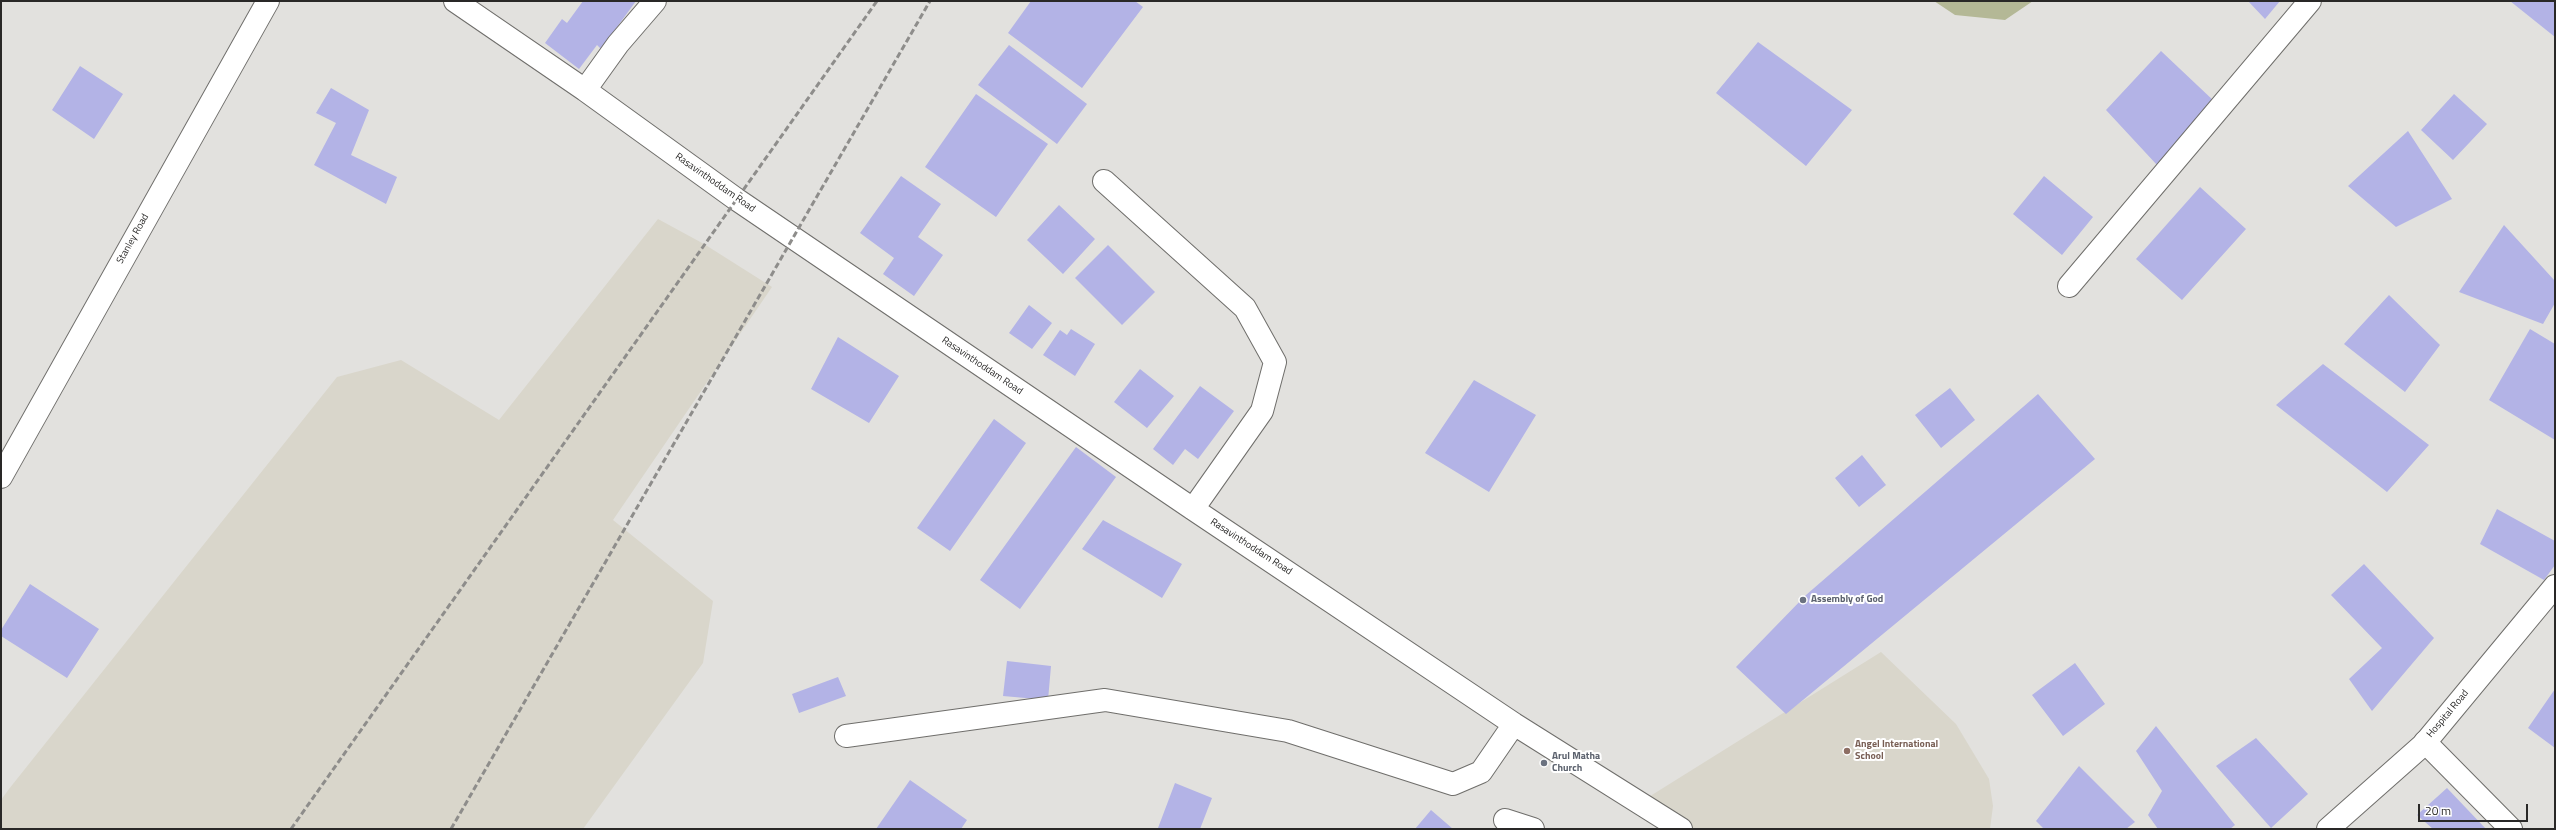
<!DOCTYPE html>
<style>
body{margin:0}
#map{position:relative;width:2556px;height:830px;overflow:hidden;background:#e2e1de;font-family:"Titillium Web",sans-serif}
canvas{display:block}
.frame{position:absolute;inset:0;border:2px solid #292827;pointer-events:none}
.scale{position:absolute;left:2418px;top:804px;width:110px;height:18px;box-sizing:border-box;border:2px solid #292827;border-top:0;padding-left:5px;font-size:12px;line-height:14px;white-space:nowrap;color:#292827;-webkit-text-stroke:3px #fff;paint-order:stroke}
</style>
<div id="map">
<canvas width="2556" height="830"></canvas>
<div class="frame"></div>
<div class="scale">20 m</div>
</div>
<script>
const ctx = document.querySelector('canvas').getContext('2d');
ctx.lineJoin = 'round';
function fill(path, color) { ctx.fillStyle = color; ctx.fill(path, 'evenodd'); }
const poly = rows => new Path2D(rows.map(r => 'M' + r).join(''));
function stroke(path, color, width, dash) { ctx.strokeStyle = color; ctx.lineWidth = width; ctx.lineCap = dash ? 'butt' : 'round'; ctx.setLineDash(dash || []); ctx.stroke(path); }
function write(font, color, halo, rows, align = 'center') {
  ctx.font = font + ' "Titillium Web",sans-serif'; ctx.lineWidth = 4; ctx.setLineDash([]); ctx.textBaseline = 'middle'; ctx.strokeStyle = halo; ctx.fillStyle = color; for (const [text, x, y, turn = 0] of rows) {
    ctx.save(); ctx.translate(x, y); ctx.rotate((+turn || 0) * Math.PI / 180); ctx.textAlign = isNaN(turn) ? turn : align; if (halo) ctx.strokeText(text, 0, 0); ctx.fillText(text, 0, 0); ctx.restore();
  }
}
fill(poly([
 [658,219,704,244,772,287,613,520,713,601,703,663,583,829,1,829,1,800,9,789,337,377,401,360,499,420],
 [1881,652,1956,724,1989,779,1993,806,1990,829,1681,829,1639,803]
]), '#d9d6cb');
fill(poly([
 [1934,1,2033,1,2005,20,1955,15]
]), '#b4b896');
fill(poly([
 [583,1,636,1,601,49,597,45,579,69,545,43,562,19,567,23],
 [1031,1,1135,1,1143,7,1082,88,1008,33],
 [2248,1,2280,1,2265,19],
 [2510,1,2555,1,2555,37],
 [1758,42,1852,110,1806,166,1716,93],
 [1009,45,1087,104,1057,144,978,85],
 [2161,51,2215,102,2157,165,2106,110],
 [80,66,123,94,94,139,52,110],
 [331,88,369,110,351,155,397,177,386,204,314,165,336,123,316,113],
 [976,94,1048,144,996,217,925,167],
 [2454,94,2487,124,2453,160,2421,130],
 [2408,131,2452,199,2396,227,2348,186],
 [901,176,941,204,918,237,943,255,914,296,883,274,894,258,860,233],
 [2044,176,2093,217,2062,255,2013,214],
 [2200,187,2246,229,2182,300,2136,259],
 [1059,205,1095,239,1063,274,1027,240],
 [2504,225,2555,281,2555,303,2543,324,2459,292],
 [1108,245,1155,292,1122,325,1075,278],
 [2389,295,2440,345,2405,392,2344,344],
 [1029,305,1052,323,1032,349,1009,333],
 [1071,329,1095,344,1075,376,1043,355,1060,330,1067,335],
 [2530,329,2555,344,2555,440,2489,400],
 [838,337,899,376,869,423,811,389],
 [2323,364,2429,445,2387,492,2276,405],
 [1140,369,1174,396,1147,428,1114,402],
 [1474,380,1536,415,1489,492,1425,453],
 [1200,386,1234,411,1198,459,1185,449,1173,465,1153,449],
 [1950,388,1975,420,1941,448,1915,415],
 [2038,394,2095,459,1786,714,1736,667,1806,595],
 [994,419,1026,443,950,551,917,528],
 [1076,447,1116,477,1020,609,980,580],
 [1862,455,1886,485,1859,507,1835,478],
 [2497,509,2555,541,2555,565,2544,580,2480,544],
 [1103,520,1182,564,1162,598,1082,549],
 [2364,564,2434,638,2372,711,2349,679,2382,648,2331,595],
 [30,584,99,629,67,678,1,636,1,630],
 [1007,661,1051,666,1048,700,1003,696],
 [2075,663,2105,704,2063,736,2032,695],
 [838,677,846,696,799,713,792,694],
 [2555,689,2555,748,2528,728],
 [2156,726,2235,825,2230,829,2158,829,2148,815,2162,791,2136,751],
 [2256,738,2308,794,2271,828,2216,766],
 [2079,766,2135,822,2126,829,2044,829,2036,821],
 [910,780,967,820,961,829,876,829],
 [1175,783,1212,798,1200,829,1158,828],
 [2447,788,2486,829,2433,829,2417,815],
 [1431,810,1453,829,1415,829]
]), '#b3b3e6');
const minor = poly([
 [455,1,585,90,736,199,1193,509,1514,724,1681,829],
 [585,90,618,44,655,1],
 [1104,181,1245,308,1275,362,1262,411,1193,509],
 [2069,286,2310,1],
 [1,477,268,1],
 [846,736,1105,700,1288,731,1453,784,1481,772,1514,724],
 [2425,742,2511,829],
 [1505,820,1533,829]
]);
const tertiary = poly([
 [2328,829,2424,744,2555,586]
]);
stroke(minor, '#6f6e6b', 24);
stroke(tertiary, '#6f6e6b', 24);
stroke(minor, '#fff', 22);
stroke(tertiary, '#fff', 22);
stroke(poly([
 [291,829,877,1],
 [451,829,930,1]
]), '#8e8d8b', 3, [6, 3]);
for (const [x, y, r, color] of [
 [1803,600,4,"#6b7280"],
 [1847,751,4,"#8d6e63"],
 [1544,763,4,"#6b7280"]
]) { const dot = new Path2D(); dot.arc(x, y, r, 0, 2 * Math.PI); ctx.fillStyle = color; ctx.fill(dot); stroke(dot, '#fff', 1.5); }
write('10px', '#292827', '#fff', [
 ["Rasavinthoddam Road",715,183,35],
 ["Stanley Road",133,239,-61],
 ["Rasavinthoddam Road",982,366,34],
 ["Rasavinthoddam Road",1251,547,33],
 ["Hospital Road",2448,714,-50]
]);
write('bold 10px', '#5b616d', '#fff', [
 ["Assembly of God",1811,600],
 ["Arul Matha",1552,757],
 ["Church",1552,769]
], 'left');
write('bold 10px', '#785e54', '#fff', [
 ["Angel International",1855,745],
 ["School",1855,757]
], 'left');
</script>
